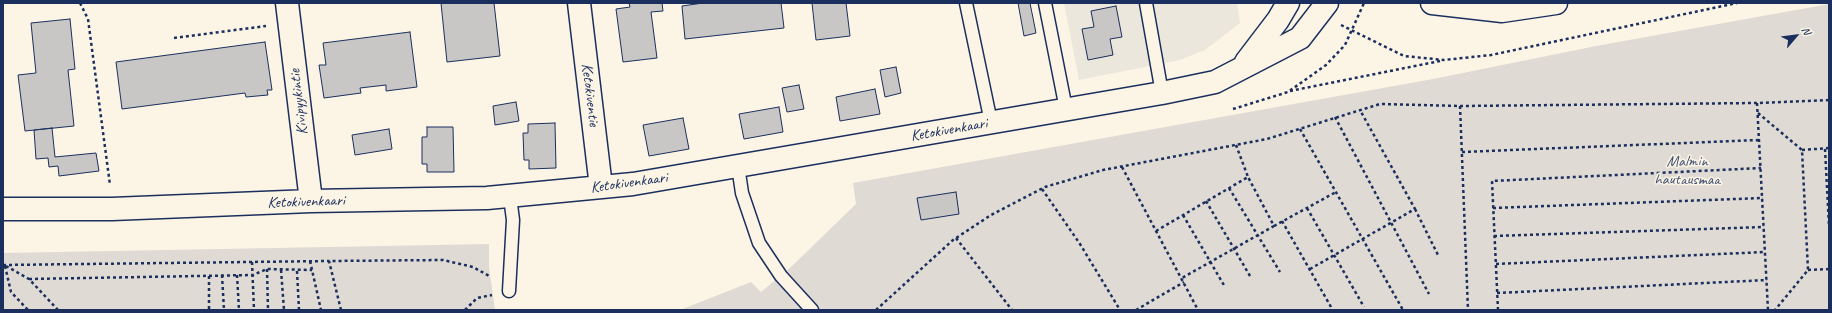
<!DOCTYPE html>
<style>
body{margin:0}
#map{position:relative;width:1832px;height:313px;overflow:hidden;background:#fcf5e5;font-family:Caveat,sans-serif}
canvas{display:block}
.frame{position:absolute;inset:0;border:4px solid #1b2f5e;pointer-events:none}
.north{position:absolute;left:1776px;top:16px;width:40px;height:40px;-webkit-text-stroke:3px #fcf5e5;paint-order:stroke;rotate:62deg;font-size:11px;font-weight:700;line-height:16px;text-align:center;color:#1b2f5e}
.north::after{content:'';display:block;margin:auto;width:14px;height:18px;background:#1b2f5e;clip-path:polygon(50% 0,100% 100%,50% 72%,0 100%)}
</style>
<div id="map">
<canvas width="1832" height="313"></canvas>
<div class="frame"></div>
<div class="north">N</div>
</div>
<script>
const ctx = document.querySelector('canvas').getContext('2d');
ctx.lineJoin = 'round';
function fill(path, color) { ctx.fillStyle = color; ctx.fill(path, 'evenodd'); }
const poly = rows => new Path2D(rows.map(r => 'M' + r).join(''));
function stroke(path, color, width, dash) { ctx.strokeStyle = color; ctx.lineWidth = width; ctx.lineCap = dash ? 'butt' : 'round'; ctx.setLineDash(dash || []); ctx.stroke(path); }
function write(font, color, halo, rows, align = 'center') {
  ctx.font = font + ' Caveat,sans-serif'; ctx.lineWidth = 3; ctx.setLineDash([]); ctx.textBaseline = 'middle'; ctx.strokeStyle = halo; ctx.fillStyle = color; for (const [text, x, y, turn = 0] of rows) {
    ctx.save(); ctx.translate(x, y); ctx.rotate((+turn || 0) * Math.PI / 180); ctx.textAlign = isNaN(turn) ? turn : align; if (halo) ctx.strokeText(text, 0, 0); ctx.fillText(text, 0, 0); ctx.restore();
  }
}
fill(poly([
 [1064,3,1237,3,1240,23,1205,50,1180,60,1079,80]
]), '#ece7dc');
fill(poly([
 [1829,4,1829,310,680,310,751,282,761,292,792,266,856,204,853,183,1433,79,1596,46],
 [489,244,489,267,495,310,3,310,3,253]
]), '#dfdbd4');
const building = poly([
 [441,3,494,3,500,56,447,62,441,3],
 [629,3,662,3,663,11,651,12,657,58,623,62,616,9,630,7,629,3],
 [703,3,781,3,784,28,685,39,682,6,703,3],
 [812,3,846,3,850,36,816,40,812,3],
 [1018,3,1030,3,1036,33,1024,36,1018,3],
 [1116,6,1122,37,1110,39,1113,55,1088,60,1082,29,1094,27,1091,11,1116,6],
 [70,19,75,69,68,70,74,126,25,131,18,75,36,73,31,23,70,19],
 [410,32,417,87,386,91,386,85,360,88,361,93,324,98,319,65,326,65,323,43,410,32],
 [265,42,272,90,267,90,268,95,246,97,245,93,122,109,116,62,265,42],
 [896,67,901,93,885,97,880,70,896,67],
 [799,85,804,109,787,112,782,88,799,85],
 [875,89,880,114,840,121,836,97,875,89],
 [516,102,519,121,495,125,493,106,516,102],
 [779,107,783,132,744,139,739,114,779,107],
 [683,118,689,149,649,156,643,125,683,118],
 [555,123,556,168,529,169,529,160,524,160,523,133,528,133,528,124,555,123],
 [427,127,453,127,454,172,427,172,427,164,422,164,422,137,427,137,427,127],
 [52,128,55,157,96,153,99,171,59,176,58,166,49,167,48,158,36,159,34,130,52,128],
 [389,129,392,149,355,155,352,135,389,129],
 [956,192,959,214,921,220,917,198,956,192]
]);
fill(building, '#c8c7c6');
stroke(building, '#1b2f5e', 1);
const service = poly([
 [966,3,991,122],
 [1045,3,1066,109],
 [1146,3,1162,93],
 [738,166,742,193,759,243,781,276,812,310],
 [509,291,513,220,510,197]
]);
const minor = poly([
 [287,3,311,201],
 [579,3,601,187],
 [1246,62,1278,20,1288,3],
 [3,209,112,209,311,201,487,198,633,184,1162,93,1215,82,1300,38,1327,3]
]);
const primary = poly([
 [1432,3,1502,11,1556,3]
]);
stroke(service, '#1b2f5e', 15);
stroke(minor, '#1b2f5e', 25);
stroke(primary, '#1b2f5e', 25);
stroke(poly([
 [80,3,88,19,110,185],
 [1341,25,1404,56,1444,60,1491,55,1737,3],
 [174,38,266,26],
 [1290,91,1440,61],
 [1757,103,1768,310],
 [1460,106,1468,310],
 [1233,109,1288,92,1326,65,1345,45,1364,3],
 [1758,113,1802,150,1808,270,1775,310],
 [1335,117,1429,294],
 [1300,129,1403,310],
 [1236,145,1248,177],
 [1825,149,1829,226],
 [1802,150,1829,148],
 [1462,152,1759,140],
 [1122,167,1198,310],
 [1229,188,1280,272],
 [1042,189,1080,244,1120,310],
 [1206,201,1250,276],
 [1307,208,1364,307],
 [1493,208,1763,198],
 [1415,209,1439,257],
 [1183,215,1225,287],
 [1282,221,1331,307],
 [1274,226,1336,192],
 [1156,231,1248,177,1274,226,1182,278],
 [1494,236,1764,227],
 [956,238,1012,310],
 [310,261,321,310],
 [252,262,254,310],
 [1496,264,1765,252],
 [3,265,329,261],
 [5,266,11,292,28,310],
 [6,266,29,279,58,310],
 [267,269,268,310],
 [1310,269,1415,209,1360,110],
 [281,270,284,310],
 [1808,270,1829,269],
 [297,271,299,310],
 [222,275,224,310],
 [237,275,239,310],
 [209,276,209,310],
 [29,279,253,275,267,269,312,270],
 [1497,293,1767,280],
 [341,310,329,261,443,260,473,267,491,277],
 [465,310,477,298,492,295],
 [876,310,953,240,991,215,1045,187,1103,170,1267,139,1380,104,1460,106,1757,103,1829,100],
 [1136,310,1184,282],
 [1498,310,1492,181,1761,168]
]), '#1b2f5e', 2.5, [3, 3]);
stroke(service, '#fcf5e5', 12);
stroke(minor, '#fcf5e5', 22);
stroke(primary, '#fcf5e5', 22);
write('16px', '#1b2f5e', '#fcf5e5', [
 ["Ketokiventie",590,95,83],
 ["Kivipyykintie",299,102,-97],
 ["Ketokivenkaari",949,130,-10],
 ["Ketokivenkaari",629,183,-8],
 ["Ketokivenkaari",306,202,-2]
]);
write('16px', '#425176', '#fcf5e5', [
 ["Malmin",1687,162],
 ["hautausmaa",1687,180]
]);
</script>
